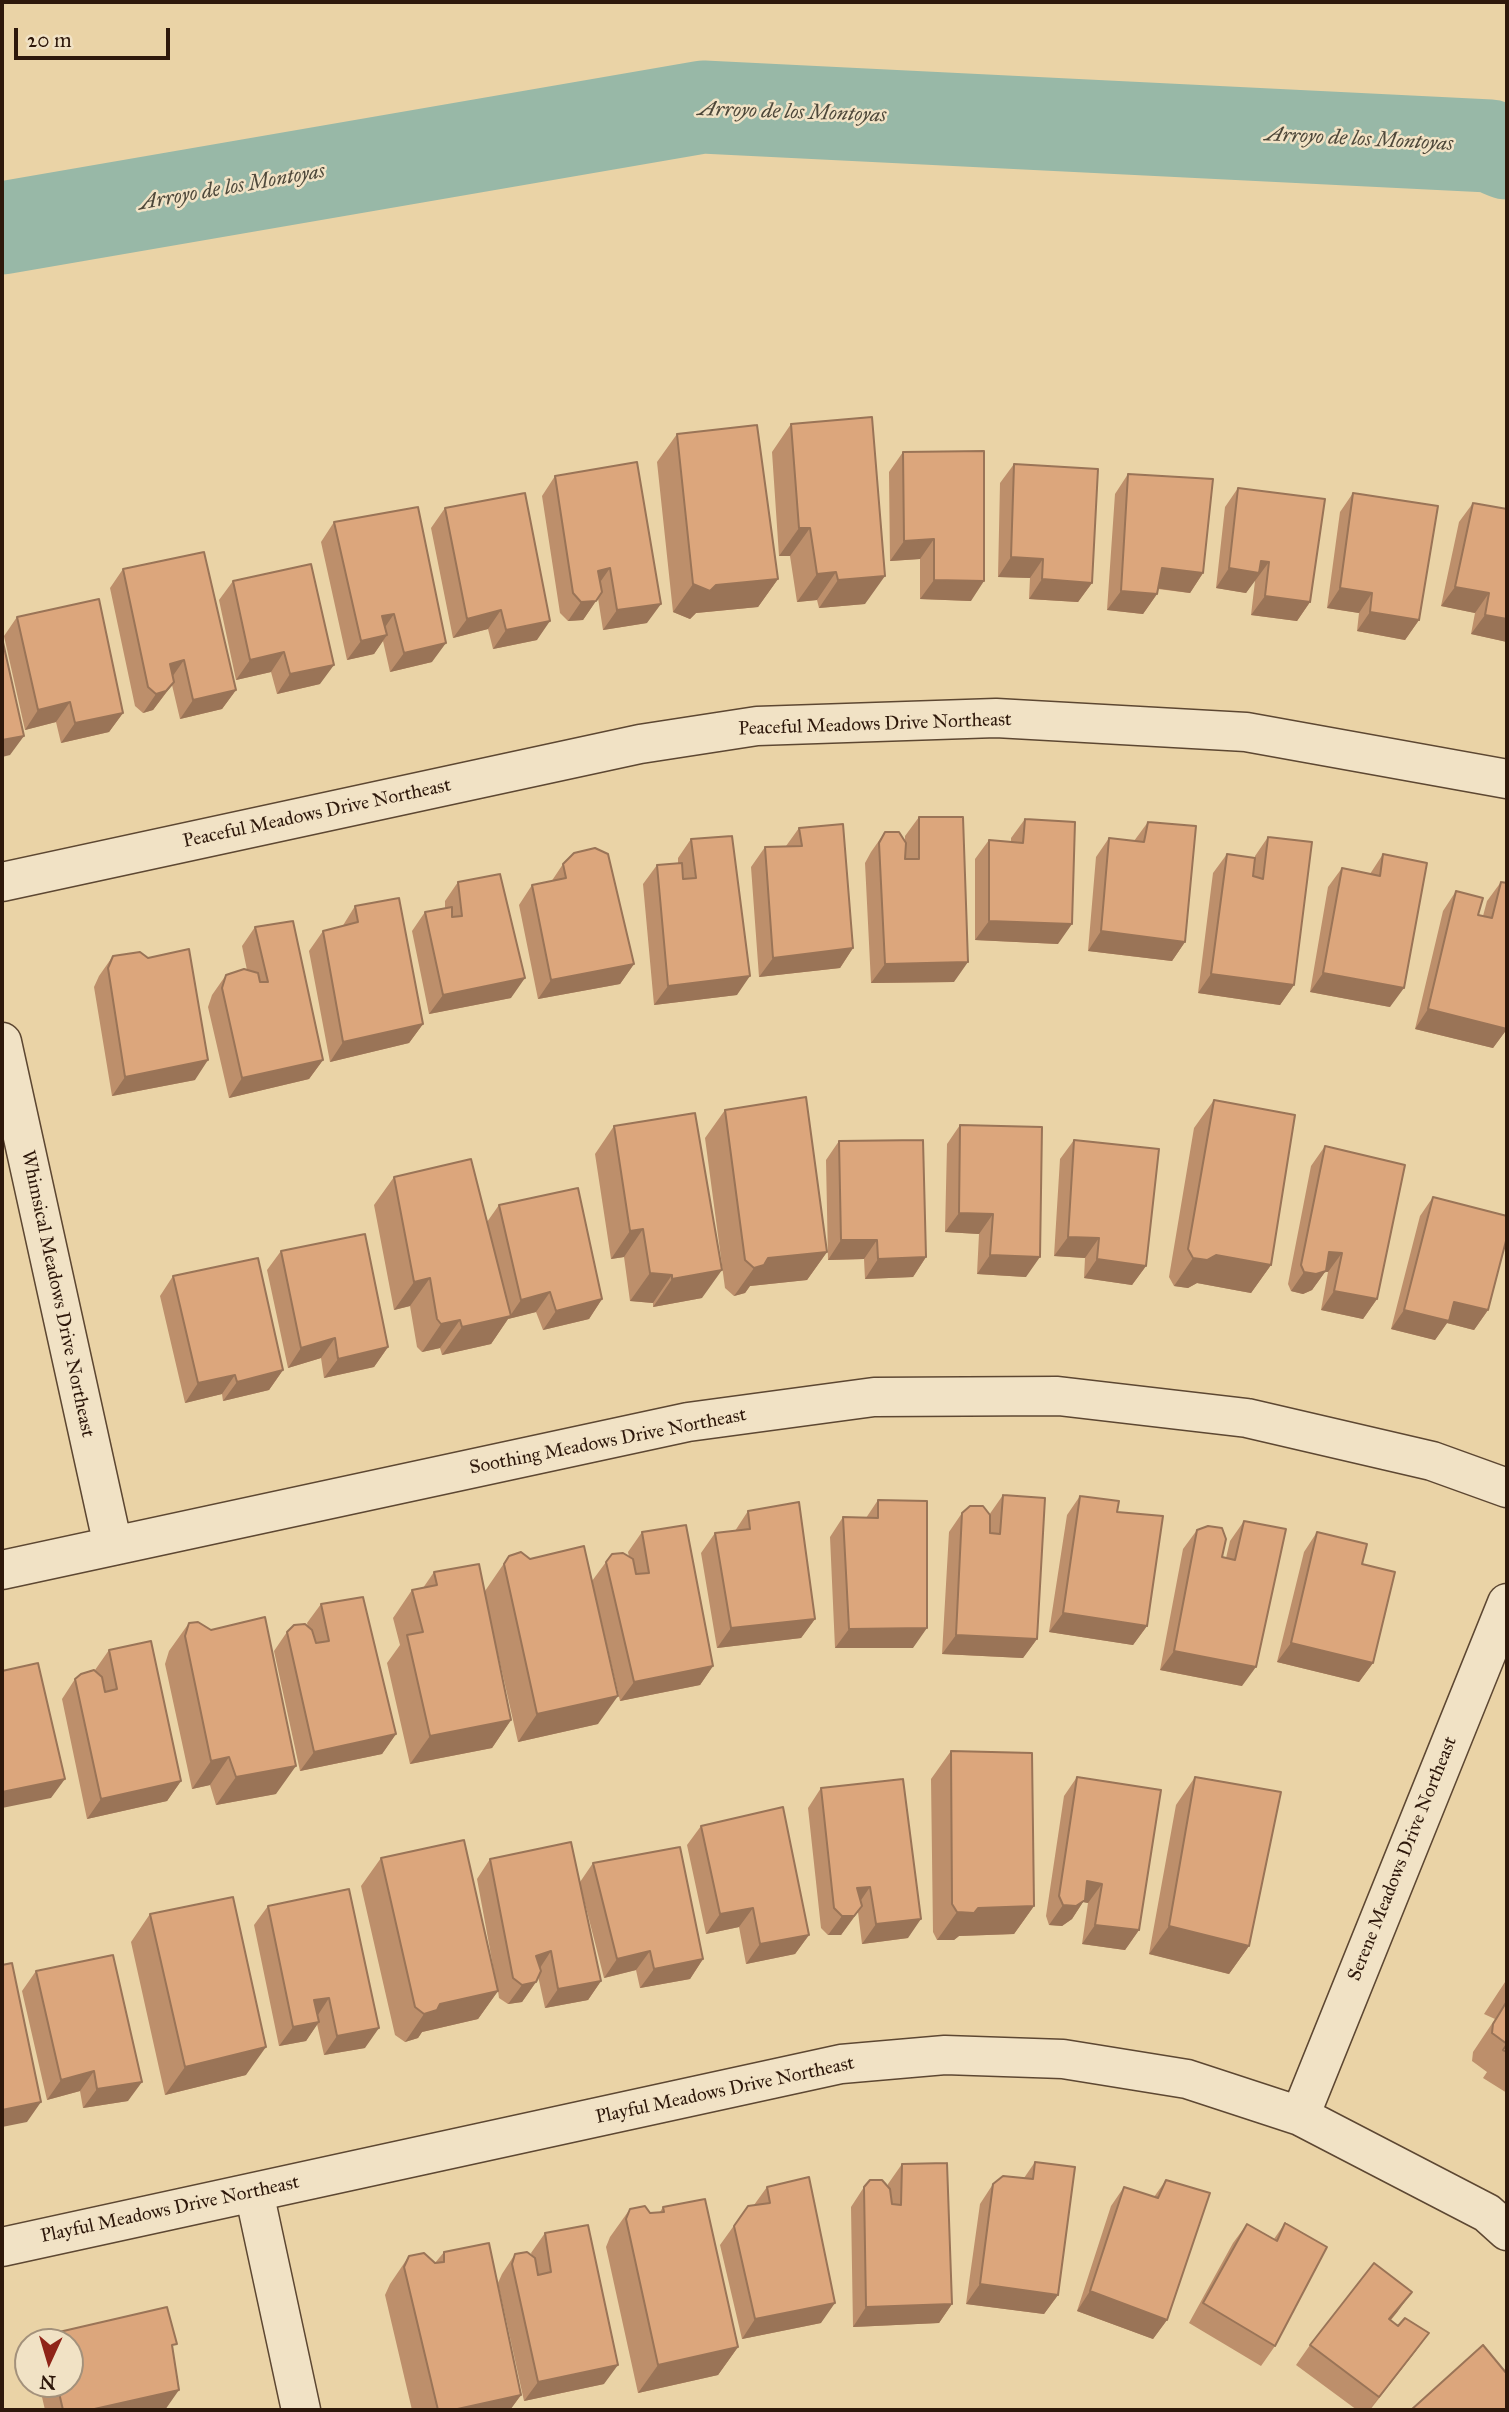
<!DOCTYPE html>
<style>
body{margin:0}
#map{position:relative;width:1509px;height:2412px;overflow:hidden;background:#ead3a6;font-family:"IM FELL Great Primer",serif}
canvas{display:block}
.frame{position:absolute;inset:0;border:4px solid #2e180b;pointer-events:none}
.north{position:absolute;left:14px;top:2328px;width:70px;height:70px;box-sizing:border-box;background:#f1e2c5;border:2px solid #a3917b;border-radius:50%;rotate:184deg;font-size:19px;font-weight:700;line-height:28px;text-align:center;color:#2e180b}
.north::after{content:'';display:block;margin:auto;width:24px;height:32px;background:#8f2418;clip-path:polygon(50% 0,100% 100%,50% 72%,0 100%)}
.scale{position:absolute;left:14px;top:28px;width:156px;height:32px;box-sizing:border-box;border:4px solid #2e180b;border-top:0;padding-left:9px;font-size:21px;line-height:24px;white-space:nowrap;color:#2e180b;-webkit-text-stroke:5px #f1e2c5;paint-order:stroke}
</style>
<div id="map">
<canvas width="1509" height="2412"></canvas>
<div class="frame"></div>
<div class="north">N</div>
<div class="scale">20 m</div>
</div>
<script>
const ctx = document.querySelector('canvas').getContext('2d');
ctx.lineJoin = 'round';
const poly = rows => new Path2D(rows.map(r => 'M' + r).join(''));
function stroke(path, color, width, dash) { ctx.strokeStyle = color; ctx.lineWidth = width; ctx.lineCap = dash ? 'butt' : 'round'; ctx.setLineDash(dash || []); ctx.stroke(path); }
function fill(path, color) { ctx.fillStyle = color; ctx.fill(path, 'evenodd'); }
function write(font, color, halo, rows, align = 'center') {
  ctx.font = font + ' "IM FELL Great Primer",serif'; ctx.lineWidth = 5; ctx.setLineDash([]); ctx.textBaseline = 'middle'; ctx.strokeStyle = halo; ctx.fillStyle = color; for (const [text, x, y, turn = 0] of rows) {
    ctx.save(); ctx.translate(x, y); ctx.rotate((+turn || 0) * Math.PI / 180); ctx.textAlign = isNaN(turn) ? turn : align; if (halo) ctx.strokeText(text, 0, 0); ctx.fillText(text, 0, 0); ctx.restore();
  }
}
stroke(poly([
 [2,228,703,107,1490,146,1507,153]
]), '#98b8a7', 93);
const street = poly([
 [2,882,640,744,757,726,996,718,1246,732,1507,779],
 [2,1042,113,1546],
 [2,1570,688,1422,874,1397,1058,1396,1247,1418,1432,1461,1507,1488],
 [1300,2116,1507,1603],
 [254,2192,301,2410],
 [2,2247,841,2064,945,2055,1063,2059,1187,2079,1300,2116,1487,2213,1507,2231]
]);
stroke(street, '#5d4732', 41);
stroke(street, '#f1e2c5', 38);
fill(poly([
 [791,424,865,604,819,608,817,600,797,602,790,556,779,556,772,452],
 [677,434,778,579,758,607,696,613,690,619,673,612,657,462],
 [903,452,971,601,920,599,920,559,890,561,889,472],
 [1014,464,1092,583,1078,602,1029,599,1030,578,998,577,1000,483],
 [1128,474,1203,573,1190,593,1158,589,1157,594,1143,614,1107,610,1115,494],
 [555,476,647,623,603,630,598,598,583,620,568,621,560,613,542,496],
 [1238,488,1310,602,1297,621,1251,615,1255,581,1254,581,1246,593,1216,588,1225,507],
 [1353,493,1419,620,1405,640,1357,631,1359,613,1327,608,1340,512],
 [1473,503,1507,509,1507,642,1471,634,1475,613,1441,606,1459,522],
 [445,508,537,640,493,649,488,629,453,638,431,528],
 [334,522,432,662,390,672,383,641,374,654,347,660,321,542],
 [123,569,236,690,222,709,180,719,172,685,153,710,143,713,135,706,110,588],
 [233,581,320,684,277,694,271,672,236,680,219,600],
 [17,617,123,713,109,732,61,743,56,722,25,730,4,636],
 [919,817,954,982,871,983,865,863,871,852,885,832,905,842,905,836],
 [1025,819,1058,944,975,940,975,859,989,840,1011,842,1011,838],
 [1148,822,1185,942,1172,961,1088,951,1096,857,1109,838,1134,841],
 [799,828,853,948,840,968,759,977,751,867,765,847,786,846],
 [1268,837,1294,985,1280,1005,1198,993,1213,873,1227,854,1255,858,1255,856],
 [691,839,737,995,654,1005,643,884,657,865,678,863,678,858],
 [1383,854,1390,1007,1310,992,1328,887,1342,868,1370,874],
 [563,864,634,964,620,984,538,999,519,905,532,885,551,882],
 [458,882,511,998,429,1014,412,931,425,912,445,908,445,901],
 [1501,882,1507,1029,1493,1048,1415,1029,1443,911,1456,891,1478,915,1483,916,1487,901],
 [355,906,423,1024,409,1043,330,1062,309,951,323,931,342,927],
 [255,927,323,1060,309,1079,229,1098,208,1007,212,995,226,975,247,970,242,946],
 [113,956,195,1080,112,1096,94,987,99,976],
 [1214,1100,1271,1265,1251,1293,1197,1283,1188,1288,1174,1286,1169,1277,1194,1128],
 [725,1110,827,1252,807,1280,750,1286,745,1293,734,1296,725,1288,705,1138],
 [960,1125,1026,1277,977,1274,979,1234,945,1232,947,1144],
 [614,1126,702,1298,653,1307,653,1303,630,1301,624,1257,611,1259,595,1154],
 [1074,1140,1146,1266,1132,1285,1084,1278,1085,1258,1054,1256,1060,1159],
 [839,1141,926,1257,913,1277,865,1279,864,1259,828,1260,826,1160],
 [1325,1146,1377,1299,1363,1319,1321,1310,1328,1272,1325,1272,1312,1290,1303,1294,1291,1291,1288,1284,1311,1166],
 [394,1177,487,1222,499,1205,602,1299,589,1319,543,1330,536,1312,508,1319,491,1344,442,1355,440,1348,422,1352,417,1347,410,1306,394,1310,374,1205],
 [1433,1197,1488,1310,1474,1330,1447,1323,1435,1340,1391,1329,1420,1216],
 [281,1251,388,1347,374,1367,324,1378,321,1358,288,1368,267,1270],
 [173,1276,283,1370,269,1390,223,1401,222,1394,185,1403,160,1296],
 [1003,1495,1037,1639,1023,1658,942,1654,949,1532,962,1513,989,1515],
 [1080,1496,1117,1512,1147,1626,1133,1645,1049,1632,1067,1515],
 [878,1500,913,1648,835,1648,830,1537,843,1517,866,1518],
 [748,1511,815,1619,801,1638,717,1648,701,1553,715,1533,735,1531],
 [1244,1521,1242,1686,1160,1670,1183,1549,1197,1530,1222,1557,1226,1558,1230,1541],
 [642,1532,713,1666,700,1685,620,1701,592,1581,606,1562,629,1557,628,1552],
 [1317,1532,1373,1663,1359,1682,1277,1662,1304,1552],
 [509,1556,598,1724,518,1742,493,1632,511,1720,492,1748,410,1764,387,1663,400,1645,393,1618,412,1590,423,1588,434,1572,485,1591],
 [321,1604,396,1734,382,1754,300,1771,274,1651,287,1632,308,1627,307,1623],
 [189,1623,276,1794,216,1805,210,1785,192,1789,165,1664,169,1651],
 [109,1650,181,1781,167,1801,87,1819,62,1699,75,1679,96,1671,95,1670],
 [951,1751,1034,1906,1014,1934,959,1936,954,1940,937,1940,933,1932,931,1779],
 [1077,1777,1139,1930,1125,1950,1082,1944,1088,1903,1083,1902,1072,1919,1062,1926,1049,1925,1046,1916,1064,1796],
 [1195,1777,1249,1946,1229,1974,1149,1954,1176,1805],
 [821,1788,908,1938,862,1944,858,1912,841,1935,828,1935,821,1928,808,1808],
 [701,1826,809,1935,795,1954,746,1964,739,1927,706,1934,687,1845],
 [381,1858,496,1982,477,1879,490,1859,580,1882,593,1863,703,1959,690,1979,640,1988,636,1970,604,1978,580,1884,601,1981,588,2000,545,2008,538,1976,536,1982,522,2002,508,2004,499,1998,498,1991,478,2019,422,2032,418,2038,405,2042,395,2035,361,1886],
 [268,1906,365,2048,324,2055,317,2024,306,2041,279,2046,254,1925],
 [150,1914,246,2075,165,2095,131,1942],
 [36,1971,128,2101,83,2108,80,2091,47,2100,22,1991],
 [1507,1979,1507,2093,1483,2078,1487,2072,1472,2061,1473,2052,1495,2019,1484,2014],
 [1035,2162,1058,2295,1044,2314,966,2304,980,2204,993,2184,1024,2178],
 [902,2164,952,2304,939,2323,853,2327,851,2207,864,2187,888,2187,888,2184],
 [1166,2180,1167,2320,1153,2339,1077,2311,1111,2206,1124,2187,1154,2197],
 [767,2187,821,2323,742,2339,720,2245,748,2206,754,2205],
 [663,2207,738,2347,718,2375,638,2393,606,2247,610,2237,630,2209,650,2213,660,2212],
 [1285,2223,1275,2346,1261,2366,1189,2323,1233,2243,1247,2224,1274,2239],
 [545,2233,604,2384,524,2401,498,2283,502,2274,515,2254,532,2256,531,2253],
 [444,2252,521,2395,510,2410,412,2410,385,2295,390,2284,409,2256,435,2263],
 [1398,2311,1391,2320,1398,2326,1429,2333,1415,2352,1370,2410,1357,2410,1296,2365,1310,2345],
 [46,2335,172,2350,165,2410,45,2410,39,2384,70,2384,70,2342,41,2342]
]), '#bd8f6b');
fill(poly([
 [799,528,810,528,790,556,779,556],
 [934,539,920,559,890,561,904,541],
 [1011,557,1043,559,1030,578,998,577],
 [1261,561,1269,562,1246,593,1216,588,1229,568],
 [610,568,596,588,598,571],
 [1162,568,1203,573,1190,593,1148,587],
 [836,572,817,600,797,602,817,574],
 [885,576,865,604,819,608,838,580],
 [778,579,758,607,696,613,690,619,673,612,693,584,716,585],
 [1042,579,1092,583,1078,602,1029,599],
 [934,580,984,581,971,601,920,599],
 [1455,587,1489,593,1475,613,1441,606],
 [1340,588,1372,593,1359,613,1327,608],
 [1121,591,1157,594,1143,614,1107,610],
 [1265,596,1310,602,1297,621,1251,615],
 [596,601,583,620,568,621,581,602],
 [661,604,647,623,603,630,617,610],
 [501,610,488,629,453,638,467,619],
 [1370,612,1419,620,1405,640,1357,631],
 [394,614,381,633,382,616],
 [1485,615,1507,619,1507,642,1471,634],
 [550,621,537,640,493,649,506,630],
 [387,635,374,654,347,660,361,641],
 [446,643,432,662,390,672,404,653],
 [284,652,271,672,236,680,250,660],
 [184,660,170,680,170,664],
 [334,665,320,684,277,694,290,674],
 [174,682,153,710,143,713,156,694],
 [236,690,222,709,180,719,193,700],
 [70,702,56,722,25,730,38,710],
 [123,713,109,732,61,743,75,723],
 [24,736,10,755,2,757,2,740],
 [989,921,1072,924,1058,944,975,940],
 [1101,931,1185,942,1172,961,1088,951],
 [853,948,840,968,759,977,773,958],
 [968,962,954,982,871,983,885,964],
 [634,964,620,984,538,999,551,980],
 [1323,973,1404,988,1390,1007,1310,992],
 [1211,974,1294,985,1280,1005,1198,993],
 [750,976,737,995,654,1005,668,986],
 [525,978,511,998,429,1014,443,995],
 [1428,1009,1507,1029,1493,1048,1415,1029],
 [423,1024,409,1043,330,1062,343,1042],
 [208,1060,195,1080,112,1096,125,1077],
 [323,1060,309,1079,229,1098,242,1078],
 [959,1213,993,1214,979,1234,945,1232],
 [643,1229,624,1257,611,1259,630,1231],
 [1068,1237,1099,1238,1085,1258,1054,1256],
 [841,1240,877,1240,864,1259,828,1260],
 [827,1252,807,1280,750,1286,745,1293,734,1296,754,1268,768,1258],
 [1329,1252,1342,1253,1328,1272,1325,1272,1312,1290,1303,1294,1291,1291,1304,1272],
 [990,1255,1040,1257,1026,1277,977,1274],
 [1216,1255,1271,1265,1251,1293,1197,1283,1188,1288,1174,1286,1193,1258],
 [926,1257,913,1277,865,1279,878,1259],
 [1097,1259,1146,1266,1132,1285,1084,1278],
 [722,1270,702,1298,653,1307,672,1279],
 [650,1273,672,1275,653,1303,630,1301],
 [430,1278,410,1306,394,1310,414,1282],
 [1334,1291,1377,1299,1363,1319,1321,1310],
 [550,1292,536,1312,508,1319,491,1344,442,1355,462,1327,510,1316,521,1300],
 [602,1299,589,1319,543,1330,556,1311],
 [1454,1302,1488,1310,1474,1330,1447,1323,1435,1340,1391,1329,1404,1310],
 [460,1320,440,1348,422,1352,441,1324],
 [335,1338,321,1358,288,1368,301,1348],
 [388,1347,374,1367,324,1378,338,1359],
 [283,1370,269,1390,223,1401,237,1382],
 [235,1375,222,1394,185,1403,198,1383],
 [1063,1613,1147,1626,1133,1645,1049,1632],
 [815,1619,801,1638,717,1648,731,1628],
 [927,1628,913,1648,835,1648,849,1629],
 [956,1635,1037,1639,1023,1658,942,1654],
 [1291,1643,1373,1663,1359,1682,1277,1662],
 [1174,1651,1256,1667,1242,1686,1160,1670],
 [713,1666,700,1685,620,1701,634,1682],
 [618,1696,598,1724,518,1742,537,1714],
 [511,1720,492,1748,410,1764,430,1736],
 [396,1734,382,1754,300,1771,314,1752],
 [229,1757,210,1785,192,1789,211,1761],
 [296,1766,276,1794,216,1805,236,1777],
 [65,1779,51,1798,2,1808,2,1792],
 [181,1781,167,1801,87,1819,101,1799],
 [1087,1881,1102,1884,1088,1903,1083,1902,1072,1919,1062,1926,1049,1925,1063,1905],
 [870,1887,857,1906,857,1888],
 [862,1906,841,1935,828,1935,842,1916],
 [1034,1906,1014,1934,959,1936,954,1940,937,1940,957,1912,978,1908],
 [753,1908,739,1927,706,1934,720,1914],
 [921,1919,908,1938,862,1944,876,1924],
 [1095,1925,1139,1930,1125,1950,1082,1944],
 [1169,1926,1249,1946,1229,1974,1149,1954],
 [809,1935,795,1954,746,1964,760,1944],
 [551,1951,538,1971,536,1956],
 [650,1951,636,1970,604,1978,617,1959],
 [703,1959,690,1979,640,1988,654,1969],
 [601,1981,588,2000,545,2008,558,1989],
 [536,1982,522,2002,508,2004,522,1985],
 [498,1991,478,2019,422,2032,418,2038,405,2042,424,2014,440,2004],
 [329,1998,316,2018,314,2000],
 [319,2022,306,2041,279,2046,293,2027],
 [379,2028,365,2048,324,2055,337,2036],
 [266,2047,246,2075,165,2095,185,2067],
 [94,2071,80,2091,47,2100,61,2080],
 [142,2082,128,2101,83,2108,97,2089],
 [41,2102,27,2122,2,2127,2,2110],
 [980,2284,1058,2295,1044,2314,966,2304],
 [1090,2291,1167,2320,1153,2339,1077,2311],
 [1412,2292,1398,2311,1375,2338,1389,2319],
 [835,2303,821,2323,742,2339,755,2319],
 [952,2304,939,2323,853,2327,866,2307],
 [1429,2333,1415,2352,1369,2410,1379,2397],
 [738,2347,718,2375,638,2393,658,2365],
 [618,2365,604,2384,524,2401,538,2382],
 [179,2390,165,2410,90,2410],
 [521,2395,510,2410,453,2410]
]), '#9a7457');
const building = poly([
 [872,417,885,576,838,580,836,572,817,574,810,528,799,528,791,424,872,417],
 [757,425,778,579,716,585,710,591,693,584,677,434,757,425],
 [984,451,984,581,934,580,934,539,904,541,903,452,984,451],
 [637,462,661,604,617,610,610,568,598,571,602,592,596,601,581,602,573,593,555,476,637,462],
 [1014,464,1098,469,1092,583,1042,579,1043,559,1011,557,1014,464],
 [1128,474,1213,479,1203,573,1162,568,1157,594,1121,591,1128,474],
 [1238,488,1325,499,1310,602,1265,596,1269,562,1261,561,1259,573,1229,568,1238,488],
 [525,493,550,621,506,630,501,610,467,619,445,508,525,493],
 [1353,493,1438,506,1419,620,1370,612,1372,593,1340,588,1353,493],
 [1473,503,1507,509,1507,619,1485,615,1489,593,1455,587,1473,503],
 [418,507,446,643,404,653,394,614,382,616,387,635,361,641,334,522,418,507],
 [204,552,236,690,193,700,184,660,170,664,174,682,166,691,156,694,148,687,123,569,204,552],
 [311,564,334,665,290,674,284,652,250,660,233,581,311,564],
 [99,599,123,713,75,723,70,702,38,710,17,617,99,599],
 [2,638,24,736,2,740,2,638],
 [919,817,963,817,968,962,885,964,879,843,885,832,899,832,906,843,905,859,919,859,919,817],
 [1025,819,1075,822,1072,924,989,921,989,840,1023,843,1025,819],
 [1148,822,1196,826,1185,942,1101,931,1109,838,1144,842,1148,822],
 [843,824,853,948,773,958,765,847,802,846,799,828,843,824],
 [732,836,750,976,668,986,657,865,682,863,683,879,696,878,691,839,732,836],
 [1268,837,1312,842,1294,985,1211,974,1227,854,1255,858,1253,876,1263,879,1268,837],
 [595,848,608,854,634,964,551,980,532,885,566,878,563,864,574,853,595,848],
 [1383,854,1427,863,1404,988,1323,973,1342,868,1380,876,1383,854],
 [500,874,525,978,443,995,425,912,452,907,452,917,462,916,458,882,500,874],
 [1501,882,1507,883,1507,1029,1428,1009,1456,891,1483,898,1478,915,1492,918,1501,882],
 [399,898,423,1024,343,1042,323,931,358,922,355,906,399,898],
 [293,921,323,1060,242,1078,222,988,226,975,244,969,258,973,260,982,268,982,255,927,293,921],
 [189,949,208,1060,125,1077,108,968,113,956,140,952,148,958,189,949],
 [806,1097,827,1252,768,1258,764,1265,754,1268,745,1260,725,1110,806,1097],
 [1214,1100,1295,1115,1271,1265,1216,1255,1207,1260,1193,1258,1188,1249,1214,1100],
 [695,1113,722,1270,672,1279,672,1275,650,1273,643,1229,630,1231,614,1126,695,1113],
 [960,1125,1042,1127,1040,1257,990,1255,993,1214,959,1213,960,1125],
 [923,1140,926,1257,878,1259,877,1240,841,1240,839,1141,923,1140],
 [1074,1140,1159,1149,1146,1266,1097,1259,1099,1238,1068,1237,1074,1140],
 [1325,1146,1405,1165,1377,1299,1334,1291,1342,1253,1329,1252,1326,1271,1316,1274,1304,1272,1301,1265,1325,1146],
 [471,1159,511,1316,462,1327,460,1320,441,1324,437,1319,430,1278,414,1282,394,1177,471,1159],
 [578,1188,602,1299,556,1311,550,1292,521,1300,499,1205,578,1188],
 [1433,1197,1507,1216,1507,1237,1488,1310,1454,1302,1449,1321,1404,1310,1433,1197],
 [365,1234,388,1347,338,1359,335,1338,301,1348,281,1251,365,1234],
 [258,1258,283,1370,237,1382,235,1375,198,1383,173,1276,258,1258],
 [1003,1495,1045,1498,1037,1639,956,1635,962,1513,970,1506,983,1506,990,1515,990,1533,1000,1534,1003,1495],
 [1080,1496,1119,1501,1117,1512,1163,1516,1147,1626,1063,1613,1080,1496],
 [878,1500,927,1501,927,1628,849,1629,843,1517,878,1518,878,1500],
 [799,1502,815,1619,731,1628,715,1533,750,1529,748,1511,799,1502],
 [1244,1521,1286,1529,1256,1667,1174,1651,1197,1530,1208,1526,1222,1528,1226,1539,1222,1557,1235,1560,1244,1521],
 [686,1525,713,1666,634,1682,606,1562,612,1554,623,1553,633,1559,636,1574,649,1573,642,1532,686,1525],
 [1317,1532,1367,1544,1362,1564,1395,1572,1373,1663,1291,1643,1317,1532],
 [584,1546,618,1696,537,1714,504,1564,509,1556,521,1552,530,1559,584,1546],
 [479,1564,511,1720,430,1736,407,1635,423,1632,412,1590,437,1585,434,1572,479,1564],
 [363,1597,396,1734,314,1752,287,1632,294,1625,305,1624,312,1630,316,1643,329,1641,321,1604,363,1597],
 [265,1617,296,1766,236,1777,229,1757,211,1761,185,1636,189,1623,198,1622,211,1630,265,1617],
 [151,1641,181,1781,101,1799,75,1679,81,1674,94,1670,102,1677,105,1692,117,1689,109,1650,151,1641],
 [38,1663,65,1779,2,1792,2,1671,38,1663],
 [951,1751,1032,1753,1034,1906,978,1908,974,1913,957,1912,952,1904,951,1751],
 [1077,1777,1161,1790,1139,1930,1095,1925,1102,1884,1087,1881,1085,1900,1076,1906,1063,1905,1059,1896,1077,1777],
 [1195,1777,1281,1792,1249,1946,1169,1926,1195,1777],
 [903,1779,921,1919,876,1924,870,1887,857,1888,862,1906,854,1916,842,1916,834,1908,821,1788,903,1779],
 [783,1807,809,1935,760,1944,753,1908,720,1914,701,1826,783,1807],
 [464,1840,498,1991,440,2004,437,2010,424,2014,415,2007,381,1858,464,1840],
 [571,1842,601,1981,558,1989,551,1951,536,1956,541,1971,536,1982,522,1985,513,1978,490,1859,571,1842],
 [680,1847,703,1959,654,1969,650,1951,617,1959,593,1863,680,1847],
 [349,1889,379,2028,337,2036,329,1998,314,2000,319,2022,293,2027,268,1906,349,1889],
 [233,1897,266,2047,185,2067,150,1914,233,1897],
 [113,1955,142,2082,97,2089,94,2071,61,2080,36,1971,113,1955],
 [12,1963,41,2102,2,2110,2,1965,12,1963],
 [1507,2001,1507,2052,1503,2050,1507,2044,1492,2033,1493,2024,1507,2001],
 [1035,2162,1075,2167,1058,2295,980,2284,993,2184,1003,2176,1033,2179,1035,2162],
 [947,2163,952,2304,866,2307,864,2187,870,2180,882,2180,890,2189,892,2204,901,2205,902,2164,947,2163],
 [809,2177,835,2303,755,2319,734,2226,748,2206,770,2203,767,2187,809,2177],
 [1166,2180,1210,2193,1167,2320,1090,2291,1124,2187,1158,2198,1166,2180],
 [705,2199,738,2347,658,2365,626,2219,630,2209,645,2206,650,2213,664,2212,663,2207,705,2199],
 [1285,2223,1327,2247,1275,2346,1203,2303,1247,2224,1277,2241,1285,2223],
 [588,2225,618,2365,538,2382,512,2264,515,2254,527,2252,535,2258,538,2275,551,2272,545,2233,588,2225],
 [489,2243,521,2395,453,2410,438,2410,404,2267,409,2256,424,2253,435,2263,444,2262,444,2252,489,2243],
 [1374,2263,1412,2292,1389,2319,1398,2326,1405,2318,1429,2333,1379,2397,1310,2345,1374,2263],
 [167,2307,177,2344,172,2345,179,2390,90,2410,63,2410,57,2384,70,2384,70,2342,48,2342,46,2335,167,2307],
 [1483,2345,1507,2374,1507,2410,1411,2410,1483,2345]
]);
fill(building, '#dca67c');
stroke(building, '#9a7457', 2);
write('19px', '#2e180b', '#f1e2c5', [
 ["Peaceful Meadows Drive Northeast",875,725,-2],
 ["Peaceful Meadows Drive Northeast",317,814,-12],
 ["Whimsical Meadows Drive Northeast",57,1294,78],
 ["Soothing Meadows Drive Northeast",608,1442,-11],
 ["Serene Meadows Drive Northeast",1403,1859,-68],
 ["Playful Meadows Drive Northeast",725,2091,-12],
 ["Playful Meadows Drive Northeast",170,2210,-12]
]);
write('italic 21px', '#4e483a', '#f1e2c5', [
 ["Arroyo de los Montoyas",792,113,2],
 ["Arroyo de los Montoyas",1359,140,3],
 ["Arroyo de los Montoyas",232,188,-10]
]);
</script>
